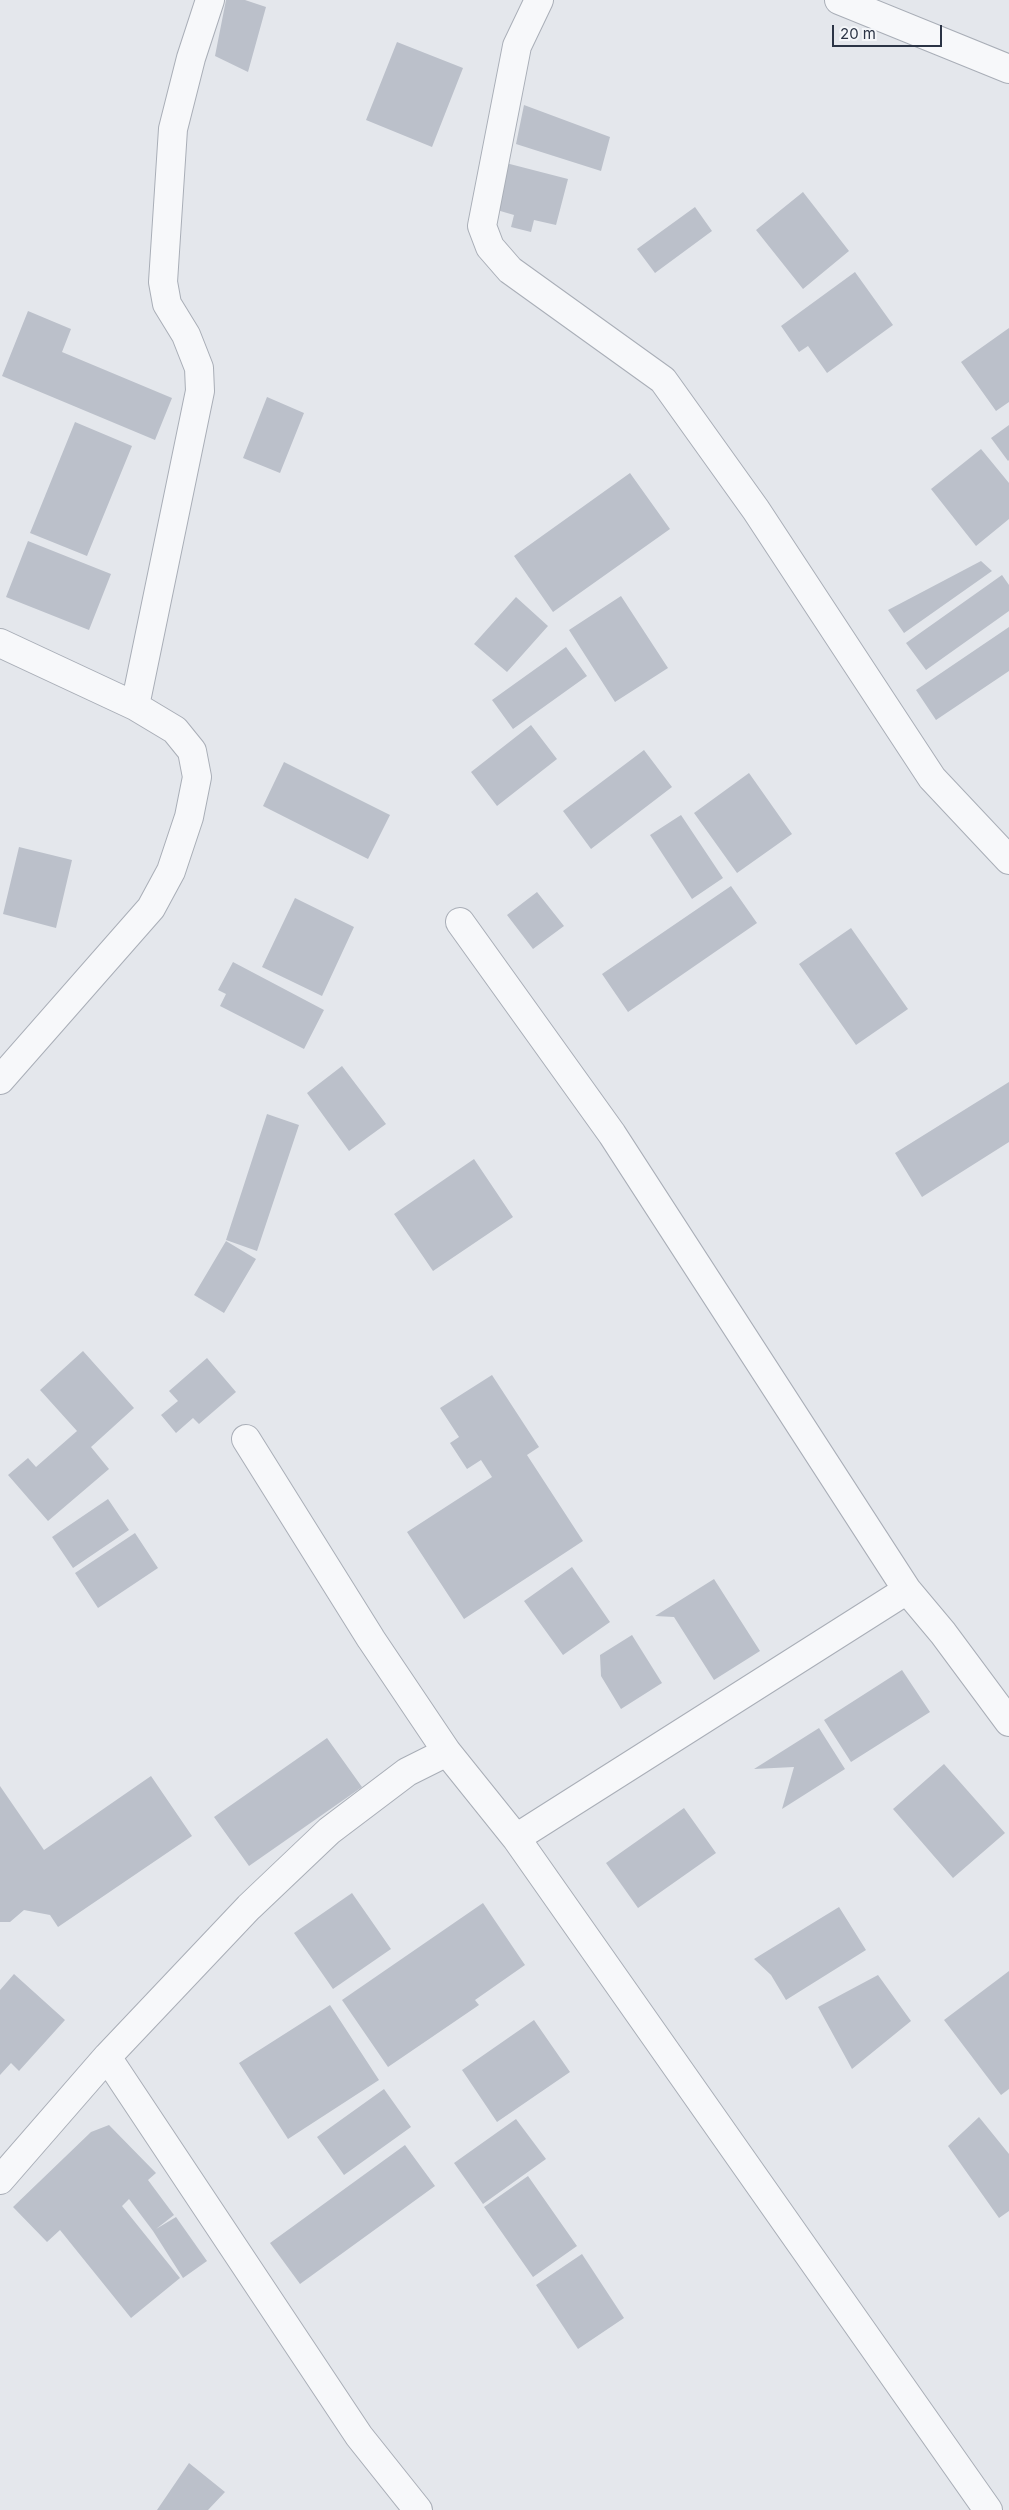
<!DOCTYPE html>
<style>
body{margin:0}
#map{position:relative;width:1009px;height:2510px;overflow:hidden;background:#e4e7ec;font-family:Inter,sans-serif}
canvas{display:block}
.scale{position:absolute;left:832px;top:25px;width:110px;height:22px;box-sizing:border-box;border:2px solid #2b3445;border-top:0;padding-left:6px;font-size:15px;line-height:18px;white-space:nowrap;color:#2b3445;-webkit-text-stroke:4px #f4f6f9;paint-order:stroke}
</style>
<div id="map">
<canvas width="1009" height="2510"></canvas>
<div class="scale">20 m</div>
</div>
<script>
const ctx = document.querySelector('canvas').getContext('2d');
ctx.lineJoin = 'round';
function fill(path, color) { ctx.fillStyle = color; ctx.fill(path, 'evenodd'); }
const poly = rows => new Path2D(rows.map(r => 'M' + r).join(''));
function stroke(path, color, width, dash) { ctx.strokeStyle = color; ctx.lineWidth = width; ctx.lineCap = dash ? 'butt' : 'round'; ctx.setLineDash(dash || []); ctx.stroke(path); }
fill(poly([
 [226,0,245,0,266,7,248,72,215,56],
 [397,42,463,68,432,147,366,120],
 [524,105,610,137,601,171,516,144],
 [502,162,568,179,556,225,534,220,531,232,511,227,514,215,490,208],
 [803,192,849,251,803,289,756,230],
 [695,207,712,231,655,273,637,249],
 [855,272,893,325,827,373,808,346,799,352,781,326],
 [28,311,71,329,62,352,172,398,155,440,2,376],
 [1009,328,1009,402,996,411,961,362],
 [267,397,304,413,280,473,243,458],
 [75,422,132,446,87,556,30,533],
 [1009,425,1009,460,1008,461,991,438],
 [981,449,1009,483,1009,519,976,546,931,489],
 [630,473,670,529,553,612,514,556],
 [28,541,111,574,89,630,6,597],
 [981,561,992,571,904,633,888,610],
 [1002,575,1009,585,1009,611,926,670,906,643],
 [621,596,668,668,615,702,569,630],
 [516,597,548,626,507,672,474,644],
 [1009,627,1009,671,936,720,916,690],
 [566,647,587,676,513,729,492,700],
 [531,725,557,759,497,806,471,772],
 [644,750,672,787,591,849,563,811],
 [284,762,390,815,368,859,263,806],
 [749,773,792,834,737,873,694,813],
 [681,815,723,878,692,899,650,835],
 [19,847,72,860,56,928,3,914],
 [731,886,757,923,628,1012,602,974],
 [537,892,564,926,533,949,507,915],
 [295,898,354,927,322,996,262,967],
 [851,928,908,1009,856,1045,799,964],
 [233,962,324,1010,304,1049,220,1006,226,994,218,990],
 [342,1066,386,1124,349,1151,307,1093],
 [1009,1082,1009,1142,922,1197,895,1153],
 [267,1114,299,1125,257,1251,226,1240],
 [474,1159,513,1217,433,1271,394,1214],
 [226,1241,256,1259,224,1313,194,1295],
 [83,1351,134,1408,91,1447,109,1469,48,1521,8,1475,28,1458,36,1467,77,1431,40,1390],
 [207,1358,236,1392,199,1424,193,1418,176,1433,161,1415,178,1401,169,1391],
 [492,1375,539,1447,527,1455,583,1541,464,1619,407,1532,492,1477,481,1460,467,1469,450,1443,459,1437,440,1408],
 [108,1499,129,1530,73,1568,52,1537],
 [135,1533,158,1568,98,1608,75,1573],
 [572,1567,610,1622,563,1655,524,1601],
 [714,1579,760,1651,714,1680,674,1617,655,1616],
 [632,1635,662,1683,621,1709,601,1676,600,1655],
 [902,1670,930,1712,851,1762,824,1720],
 [819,1728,845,1769,782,1809,794,1767,754,1769],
 [327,1738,362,1787,249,1866,214,1817],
 [944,1764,1005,1833,953,1878,893,1809],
 [151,1776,192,1836,58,1927,50,1915,24,1910,10,1922,0,1922,0,1786,44,1850],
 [684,1808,716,1853,638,1908,606,1863],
 [352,1893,391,1949,333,1989,294,1933],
 [483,1903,525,1965,475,2000,479,2005,388,2067,342,2000],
 [839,1907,866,1950,786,2000,771,1975,754,1959],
 [1009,1971,1009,2089,1001,2095,944,2020],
 [14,1974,65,2020,19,2071,11,2063,0,2075,0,1990],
 [878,1975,911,2021,852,2069,818,2007],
 [330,2005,379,2080,288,2139,239,2063],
 [534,2020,570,2072,497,2122,462,2070],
 [384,2089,411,2127,344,2175,317,2137],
 [979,2117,1009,2154,1009,2211,999,2218,948,2146],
 [516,2119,546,2159,483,2204,454,2163],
 [109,2125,156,2173,148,2180,174,2215,156,2229,176,2217,207,2261,183,2278,153,2231,129,2199,122,2206,180,2278,131,2318,60,2230,47,2242,13,2207,91,2132],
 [405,2145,435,2186,300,2284,270,2243],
 [528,2176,577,2246,533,2277,484,2207],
 [582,2254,624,2318,578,2349,536,2285],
 [189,2463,225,2492,208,2510,157,2510]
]), '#bbc0ca');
const minor = poly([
 [539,0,517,46,482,226,490,247,510,270,663,380,756,510,932,778,1009,860],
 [839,0,1009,69],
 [0,643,135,706,175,730,192,751,197,777,189,817,171,871,151,908,0,1080],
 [135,706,200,391,199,368,186,335,167,304,163,282,173,129,191,58,210,0],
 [460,922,612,1134,907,1590],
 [246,1439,371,1639,447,1752,516,1838,988,2510],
 [516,1838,907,1590,943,1633,1009,1722],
 [107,2057,359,2436,418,2510],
 [0,2180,107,2057,249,1907,329,1831,407,1772,447,1752]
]);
stroke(minor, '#a9aeb7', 30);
stroke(minor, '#f7f8fa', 28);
</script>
